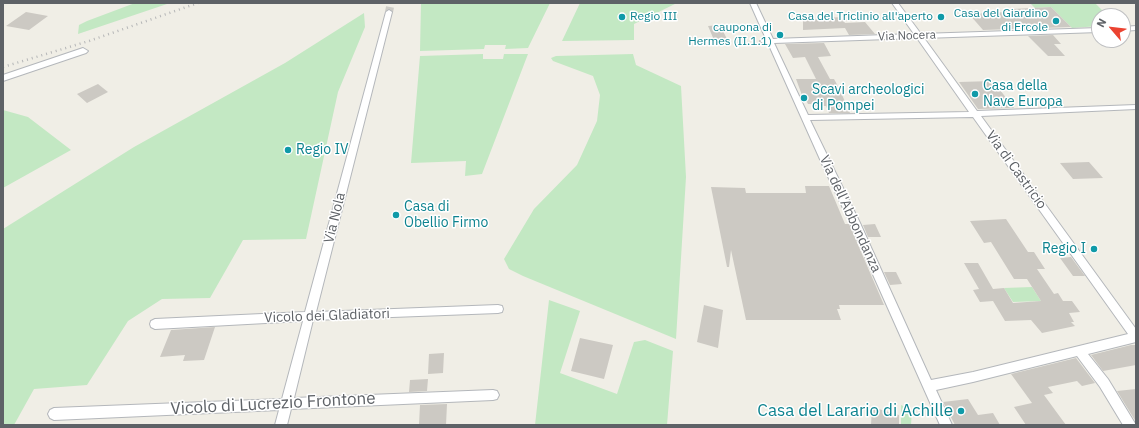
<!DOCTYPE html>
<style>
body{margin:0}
#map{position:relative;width:1139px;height:428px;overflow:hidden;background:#f0eee6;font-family:"IBM Plex Sans",sans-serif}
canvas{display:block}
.frame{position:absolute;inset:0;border:4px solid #5e6267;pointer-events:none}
.north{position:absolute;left:1091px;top:8px;width:40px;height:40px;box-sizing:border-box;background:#fff;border:1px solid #bfc0c2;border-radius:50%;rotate:298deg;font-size:11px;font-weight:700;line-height:16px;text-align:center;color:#5e6267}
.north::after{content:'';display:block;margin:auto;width:14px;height:18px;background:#eb4331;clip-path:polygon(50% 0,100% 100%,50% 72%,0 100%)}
</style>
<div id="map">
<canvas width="1139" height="428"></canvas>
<div class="frame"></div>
<div class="north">N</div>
</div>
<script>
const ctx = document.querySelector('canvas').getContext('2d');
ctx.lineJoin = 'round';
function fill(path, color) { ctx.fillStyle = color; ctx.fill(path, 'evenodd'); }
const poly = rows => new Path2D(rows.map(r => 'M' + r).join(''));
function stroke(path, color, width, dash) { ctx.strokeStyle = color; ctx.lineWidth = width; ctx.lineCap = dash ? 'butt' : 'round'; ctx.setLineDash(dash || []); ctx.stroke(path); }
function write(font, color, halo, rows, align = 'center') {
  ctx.font = font + ' "IBM Plex Sans",sans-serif'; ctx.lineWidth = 3; ctx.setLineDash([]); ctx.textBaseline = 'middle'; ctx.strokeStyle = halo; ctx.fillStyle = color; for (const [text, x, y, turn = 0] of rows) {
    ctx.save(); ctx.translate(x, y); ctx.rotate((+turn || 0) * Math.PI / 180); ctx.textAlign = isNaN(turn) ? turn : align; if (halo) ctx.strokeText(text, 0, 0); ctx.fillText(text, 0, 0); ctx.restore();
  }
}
fill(poly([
 [135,3,170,3,78,34,79,25,87,21],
 [421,3,550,3,528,48,505,49,506,45,485,45,484,49,420,51],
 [580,3,677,3,634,24,634,40,562,41],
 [1030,3,1095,3,1108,16,1099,16,1099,26,1072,28,1051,7,1035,8],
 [364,13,365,27,338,92,306,239,243,240,210,298,162,299,128,321,87,385,34,389,14,425,3,425,3,229,134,147,285,63],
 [483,54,483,59,503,59,504,54,528,54,482,174,465,176,466,161,411,163,420,56],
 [633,54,636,65,681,86,686,177,676,339,523,276,509,269,504,259,534,209,577,165,597,121,600,95,593,76,553,61,551,58,556,56],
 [3,110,28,117,71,150,3,188],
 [1032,287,1041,301,1013,302,1004,288],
 [549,300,580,311,560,373,617,394,634,342,645,340,673,351,667,425,535,425],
 [901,405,912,410,911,425,901,425]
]), '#c3e8c3');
fill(poly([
 [1051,7,1071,27,983,30,969,14,1006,12,1005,11,1015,11,1013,9],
 [26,12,48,16,29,30,6,26],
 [841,17,845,23,865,22,875,34,849,35,845,28,803,30,803,20],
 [720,25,727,39,714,40,708,26],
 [1053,35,1061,44,1054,44,1065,56,1048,56,1028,36],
 [824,43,831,56,818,57,830,79,834,79,839,88,850,113,829,113,826,106,812,106,811,104,808,104,805,98,803,98,796,79,816,79,805,57,793,58,785,44],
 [993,81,1014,108,978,109,959,82],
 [98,84,108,92,87,103,77,94],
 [1089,162,1103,178,1073,179,1060,163],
 [805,186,829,186,845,224,849,224,884,305,839,305,840,309,837,309,841,320,746,320,731,250,729,267,727,267,711,187,745,188,746,193,806,193],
 [1006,219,1028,252,1034,252,1045,269,1037,269,1054,294,1058,293,1063,301,1072,301,1080,312,1069,313,1074,322,1071,322,1075,326,1042,333,1031,320,1005,321,993,301,980,302,973,290,979,289,964,263,978,263,993,289,1004,288,1013,303,1041,301,1027,279,1014,279,991,242,984,243,970,221],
 [875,224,881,237,868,237,863,225],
 [1071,257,1085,276,1073,276,1060,258],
 [884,272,896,272,902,284,890,285],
 [704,305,723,310,718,348,697,342],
 [215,327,204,360,183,361,185,355,160,357,171,330],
 [580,338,613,345,604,379,571,371],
 [1131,345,1136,345,1136,365,1103,371,1091,355],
 [444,353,443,373,428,374,429,354],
 [1076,358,1095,383,1082,386,1077,381,1048,387,1053,393,1044,395,1066,425,1026,425,1014,407,1032,403,1011,374],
 [428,379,427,391,409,392,410,380],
 [1136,389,1136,422,1117,391],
 [968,399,978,415,993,413,1000,425,955,425,943,402],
 [447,404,446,425,419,425,420,405],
 [872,407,899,415,899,425,871,425]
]), '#ccc9c3');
stroke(poly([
 [389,12,390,7]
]), '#cccbc6', 8, [8, 3.5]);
const pedestrian = poly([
 [750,3,756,3,773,39,914,34,892,3,898,3,921,34,1099,28,1099,32,924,38,977,111,1136,105,1136,109,981,116,1136,329,1136,342,1088,354,1108,379,1136,425,1123,425,1100,387,1077,356,973,382,936,390,952,425,940,425,850,223,823,166,768,43,763,43,760,41,766,39,750,3],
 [917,38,969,112,808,115,774,43,917,38],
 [973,117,1128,334,973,372,931,380,860,223,810,120,973,117],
 [389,10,392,12,316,312,498,305,502,306,503,309,502,312,498,313,313,320,294,398,493,390,497,391,499,395,497,399,493,400,291,409,287,425,275,425,279,410,54,420,50,418,48,414,50,410,54,408,282,399,303,321,155,329,151,327,150,324,151,321,155,319,305,312,386,12,389,10],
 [1136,26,1136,30,1123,31,1123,27,1136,26]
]);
const minor = poly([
 [83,48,88,51,86,53,3,81,3,75,83,48]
]);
stroke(pedestrian, '#b4b7bb', 2);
stroke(minor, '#b4b7bb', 2);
fill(pedestrian, '#fff');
fill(minor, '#fff');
stroke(poly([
 [3,67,89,41,198,3]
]), '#b5b6b7', 2.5, [1, 4]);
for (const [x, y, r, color] of [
 [622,17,4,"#0f9aa8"],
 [941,17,4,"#0f9aa8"],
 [1056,21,4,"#0f9aa8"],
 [780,35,4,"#0f9aa8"],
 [975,94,4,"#0f9aa8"],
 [804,98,4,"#0f9aa8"],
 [288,150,4,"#0f9aa8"],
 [396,215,4,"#0f9aa8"],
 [1094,249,4,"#0f9aa8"],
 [961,411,4,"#0f9aa8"]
]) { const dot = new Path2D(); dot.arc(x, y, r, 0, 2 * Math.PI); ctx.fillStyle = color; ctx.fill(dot); stroke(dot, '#fff', 1.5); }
write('12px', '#0d838f', '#fff', [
 ["Casa del Giardino",1048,14],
 ["di Ercole",1048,28],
 ["Regio III",630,17,"left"],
 ["Casa del Triclinio all'aperto",933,17],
 ["caupona di",772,28],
 ["Hermes (II.1.1)",772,42]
], 'right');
write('12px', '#5e6267', '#fff', [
 ["Via Nocera",907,36,-2]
]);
write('14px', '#0d838f', '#fff', [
 ["Casa della",983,86],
 ["Nave Europa",983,102],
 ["Scavi archeologici",812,90],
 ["di Pompei",812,106],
 ["Regio IV",296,150],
 ["Casa di",404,207],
 ["Obellio Firmo",404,223],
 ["Regio I",1086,249,"right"]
], 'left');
write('14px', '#5e6267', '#fff', [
 ["Via di Castricio",1016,170,54],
 ["Via dell'Abbondanza",850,214,65],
 ["Via Nola",335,218,-76],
 ["Vicolo dei Gladiatori",327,316,-2]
]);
write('17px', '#5e6267', '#fff', [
 ["Vicolo di Lucrezio Frontone",273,404,-3]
]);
write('17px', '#0d838f', '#fff', [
 ["Casa del Larario di Achille",953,411]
], 'right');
</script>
